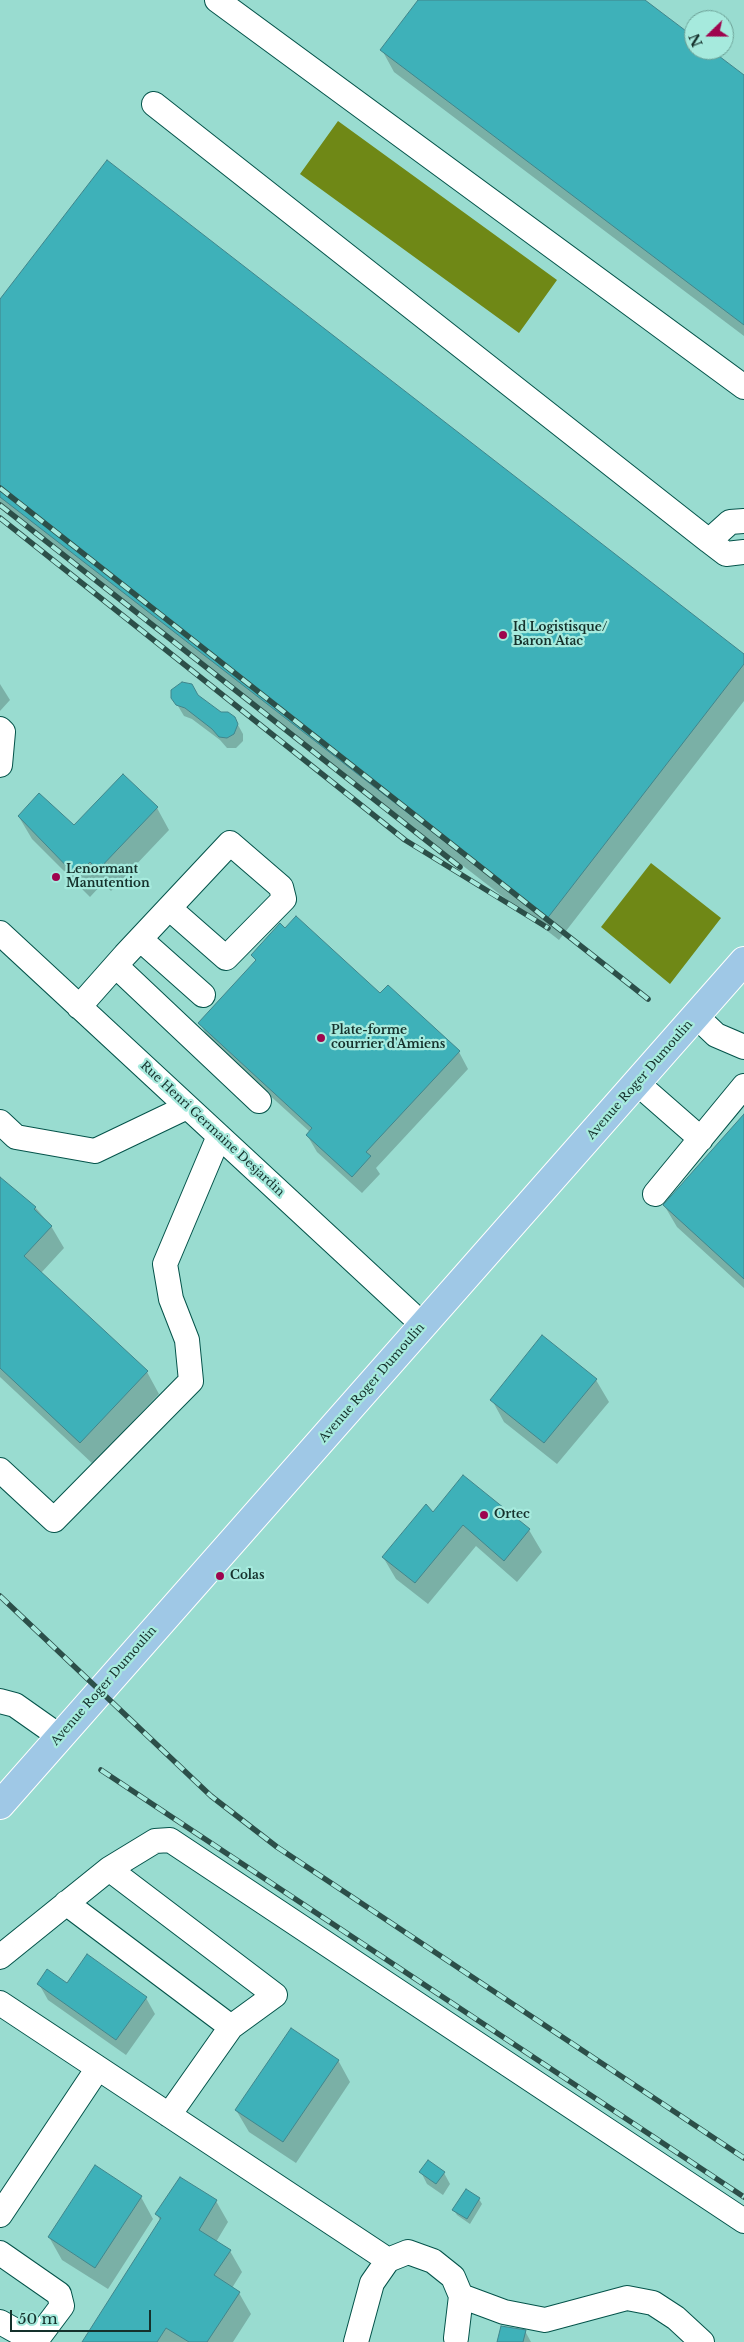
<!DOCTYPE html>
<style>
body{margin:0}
#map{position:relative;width:744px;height:2342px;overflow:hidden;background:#99dcd0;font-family:"Libre Baskerville",serif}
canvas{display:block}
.north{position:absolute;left:684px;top:10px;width:50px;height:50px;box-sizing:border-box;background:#a6eadd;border:1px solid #6ca096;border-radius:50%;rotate:248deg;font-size:14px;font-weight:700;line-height:20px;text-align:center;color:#15312c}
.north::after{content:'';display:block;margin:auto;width:18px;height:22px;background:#9e054e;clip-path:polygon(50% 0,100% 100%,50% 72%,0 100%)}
.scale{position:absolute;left:10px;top:2310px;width:141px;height:22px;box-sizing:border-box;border:2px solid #15312c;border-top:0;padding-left:6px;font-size:15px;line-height:18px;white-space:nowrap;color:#15312c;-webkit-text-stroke:4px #a6eadd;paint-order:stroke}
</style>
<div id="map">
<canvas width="744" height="2342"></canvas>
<div class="north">N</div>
<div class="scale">50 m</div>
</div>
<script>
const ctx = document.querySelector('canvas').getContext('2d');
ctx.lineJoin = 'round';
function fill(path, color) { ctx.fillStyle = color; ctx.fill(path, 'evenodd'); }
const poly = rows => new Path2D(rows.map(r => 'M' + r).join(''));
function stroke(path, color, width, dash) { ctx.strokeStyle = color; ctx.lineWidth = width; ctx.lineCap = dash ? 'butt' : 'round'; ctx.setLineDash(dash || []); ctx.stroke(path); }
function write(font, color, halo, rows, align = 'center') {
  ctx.font = font + ' "Libre Baskerville",serif'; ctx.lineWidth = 4.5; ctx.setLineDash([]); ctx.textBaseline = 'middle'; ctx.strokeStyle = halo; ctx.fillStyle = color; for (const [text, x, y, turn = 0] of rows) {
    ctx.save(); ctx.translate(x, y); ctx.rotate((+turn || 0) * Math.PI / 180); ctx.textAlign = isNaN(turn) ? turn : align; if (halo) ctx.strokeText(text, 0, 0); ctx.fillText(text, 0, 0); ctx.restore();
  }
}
fill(poly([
 [338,121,557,280,519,333,300,174],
 [651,863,721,918,670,984,601,927]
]), '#6f8816');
fill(poly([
 [419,0,643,0,694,39,694,50,709,50,744,77,744,336,394,72,382,50],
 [0,301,744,655,744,701,559,940,0,508],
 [0,684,10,700,0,711],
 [172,696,197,696,221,714,234,718,243,734,243,741,236,748,227,748,220,740,192,719,184,716],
 [157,808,169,830,111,891,103,883,90,897,32,839,19,817,74,827],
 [253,955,380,995,459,1052,468,1069,376,1168,380,1174,362,1193,317,1152,307,1135,310,1132,209,1040,200,1023,256,961],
 [744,1116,744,1288,677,1227,664,1205],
 [0,1178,35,1207,51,1226,64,1248,41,1273,147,1372,159,1394,93,1464,0,1377],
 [542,1337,596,1380,609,1402,557,1464,504,1422,492,1400],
 [433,1514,529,1530,542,1552,517,1582,476,1546,428,1604,396,1579,383,1557],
 [39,1984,67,1985,146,1998,155,2014,126,2055,48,2000],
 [338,2060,350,2082,296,2163,249,2132,236,2110],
 [421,2172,444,2173,450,2184,443,2195,427,2184],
 [180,2178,216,2201,228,2222,216,2242,230,2251,242,2272,232,2288,239,2293,251,2314,233,2342,83,2342,160,2221,157,2214],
 [141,2197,153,2219,108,2289,62,2260,49,2237],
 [479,2199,482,2204,470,2224,457,2215,454,2210],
 [525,2331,531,2342,499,2342]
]), '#0003');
const building = poly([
 [418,0,645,0,694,37,694,50,711,50,744,75,744,325,380,50,418,0],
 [107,160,744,654,744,664,546,920,0,497,0,299,107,160],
 [182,682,192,684,198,695,221,712,228,712,235,717,238,724,234,734,227,738,219,737,212,729,185,708,176,705,171,698,171,690,182,682],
 [123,774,158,807,98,870,90,862,76,876,18,816,39,793,74,825,123,774],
 [296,916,380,993,388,985,460,1051,366,1152,371,1156,352,1177,306,1135,312,1128,198,1023,256,960,251,955,280,923,285,928,296,916],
 [744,1114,744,1279,663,1205,744,1114],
 [0,1177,36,1207,34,1209,52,1226,24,1256,148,1371,80,1443,0,1368,0,1177],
 [542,1335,597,1379,544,1443,490,1400,542,1335],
 [463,1475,530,1529,504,1561,463,1525,415,1583,382,1557,426,1504,433,1512,463,1475],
 [87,1954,147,1997,116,2040,37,1984,47,1969,67,1983,87,1954],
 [291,2028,339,2060,283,2142,235,2110,291,2028],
 [428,2160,445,2172,436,2184,419,2172,428,2160],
 [95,2165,142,2196,95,2268,48,2237,95,2165],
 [180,2177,217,2200,199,2230,231,2250,214,2275,240,2292,207,2342,189,2342,166,2328,157,2342,82,2342,161,2218,155,2214,180,2177],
 [466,2189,480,2198,467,2219,452,2210,466,2189],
 [501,2326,526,2330,523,2342,497,2342,501,2326]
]);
fill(building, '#3eb1b9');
stroke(building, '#41868c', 1);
const minor = poly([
 [217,0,744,387],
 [154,104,709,541],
 [744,521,730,522,709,541,726,554,744,552],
 [0,729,3,732,0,765],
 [0,933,423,1325],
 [140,939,203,995],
 [116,966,259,1101],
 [79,1007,125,955,230,843,281,887,284,899,226,958,169,908],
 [696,1016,716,1035,744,1047],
 [637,1083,701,1139],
 [0,1122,16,1137,95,1151,187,1107],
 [655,1194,744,1086],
 [0,1470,54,1520,191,1381,187,1340,171,1299,165,1264,219,1136],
 [0,1701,15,1705,59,1736],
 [109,1869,155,1841,170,1840,744,2221],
 [66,1903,231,2027],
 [0,1957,109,1869,275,1995,231,2027,169,2115],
 [0,2003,388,2260],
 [0,2215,98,2068],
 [0,2253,59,2294,62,2306,41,2334,27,2337,0,2322],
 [461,2296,504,2312,545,2320,627,2298,653,2303,676,2318,702,2342],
 [356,2342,372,2283,388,2260,408,2252,433,2261,453,2277,461,2296,456,2338]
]);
const major = poly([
 [0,1805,744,961]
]);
stroke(minor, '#04534a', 26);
stroke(major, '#fff', 30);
stroke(minor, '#fff', 24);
stroke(major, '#9fc8e6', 28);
const rail = poly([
 [0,488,648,999],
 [0,505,460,867],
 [0,518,405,840,548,928],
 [0,1596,211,1796,277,1847,744,2158],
 [101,1770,744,2197]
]);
stroke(rail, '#2c4f49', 5.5);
stroke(rail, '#a6eadd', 4, [11]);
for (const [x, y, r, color] of [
 [503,635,5,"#9e054e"],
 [56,877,5,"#9e054e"],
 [321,1038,5,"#9e054e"],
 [484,1515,5,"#9e054e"],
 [220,1576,5,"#9e054e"]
]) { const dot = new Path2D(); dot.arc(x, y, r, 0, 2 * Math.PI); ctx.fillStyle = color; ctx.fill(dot); stroke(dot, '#a6eadd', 2); }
write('bold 12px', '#15312c', '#a6eadd', [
 ["Id Logistisque/",513,628],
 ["Baron Atac",513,642],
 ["Lenormant",66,870],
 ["Manutention",66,884],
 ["Plate-forme",331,1031],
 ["courrier d'Amiens",331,1045],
 ["Ortec",494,1515],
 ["Colas",230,1576]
], 'left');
write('12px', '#15312c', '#a6eadd', [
 ["Avenue Roger Dumoulin",640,1080,-49],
 ["Rue Henri Germaine Desjardin",212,1129,43],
 ["Avenue Roger Dumoulin",372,1383,-49],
 ["Avenue Roger Dumoulin",104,1686,-49]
]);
</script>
